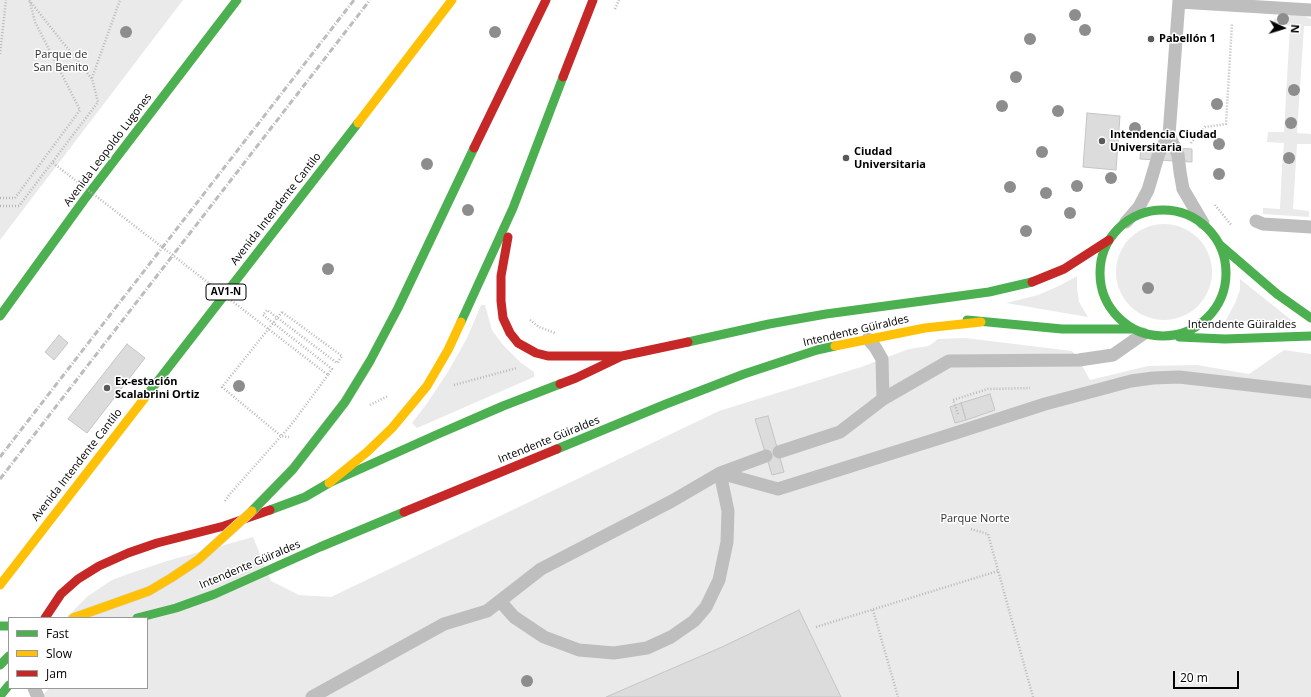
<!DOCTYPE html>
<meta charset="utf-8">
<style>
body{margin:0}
#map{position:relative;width:1311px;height:697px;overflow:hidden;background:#fff;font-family:"Open Sans",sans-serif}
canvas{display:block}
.legend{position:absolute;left:8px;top:617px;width:140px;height:72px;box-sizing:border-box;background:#fff;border:1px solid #999;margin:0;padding:5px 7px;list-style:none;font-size:12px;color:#000}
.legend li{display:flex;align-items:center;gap:8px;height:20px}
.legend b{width:20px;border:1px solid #999}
.north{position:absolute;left:1263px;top:8px;width:40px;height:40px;-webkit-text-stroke:3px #fff;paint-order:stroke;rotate:94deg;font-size:11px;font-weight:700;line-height:16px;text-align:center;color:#000}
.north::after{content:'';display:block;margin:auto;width:14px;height:18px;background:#000;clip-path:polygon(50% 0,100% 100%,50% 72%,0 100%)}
.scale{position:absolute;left:1173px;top:671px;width:66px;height:18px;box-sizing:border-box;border:2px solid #000;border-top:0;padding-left:5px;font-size:12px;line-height:14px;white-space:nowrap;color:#000;-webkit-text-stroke:3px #fff;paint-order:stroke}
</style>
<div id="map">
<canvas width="1311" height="697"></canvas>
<ul class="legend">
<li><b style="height:5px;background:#4caf50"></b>Fast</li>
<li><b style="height:5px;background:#ffc107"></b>Slow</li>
<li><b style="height:5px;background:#c62828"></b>Jam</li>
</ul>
<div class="north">N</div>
<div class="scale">20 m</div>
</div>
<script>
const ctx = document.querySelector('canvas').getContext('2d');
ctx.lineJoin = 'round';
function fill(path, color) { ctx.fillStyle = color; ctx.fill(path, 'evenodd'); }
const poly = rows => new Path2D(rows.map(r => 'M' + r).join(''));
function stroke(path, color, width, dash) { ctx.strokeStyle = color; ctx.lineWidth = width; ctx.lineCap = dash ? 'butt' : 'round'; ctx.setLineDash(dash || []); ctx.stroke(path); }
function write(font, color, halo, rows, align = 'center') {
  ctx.font = font + ' "Open Sans",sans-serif'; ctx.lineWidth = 3; ctx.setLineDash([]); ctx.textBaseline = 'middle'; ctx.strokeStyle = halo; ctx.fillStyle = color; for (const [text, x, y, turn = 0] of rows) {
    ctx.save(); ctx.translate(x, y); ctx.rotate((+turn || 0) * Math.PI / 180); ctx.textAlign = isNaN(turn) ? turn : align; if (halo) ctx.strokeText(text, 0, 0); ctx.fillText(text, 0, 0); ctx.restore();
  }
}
fill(poly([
 [0,0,183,0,0,240],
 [1291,15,1304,16,1311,19,1311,26,1304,26,1297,133,1311,134,1311,144,1297,144,1293,209,1309,211,1309,217,1263,214,1263,208,1280,209,1282,167,1284,143,1267,142,1268,132,1284,132,1290,26,1274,24,1274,19],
 '1116 272a48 48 0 1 1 96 0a48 48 0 1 1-96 0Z',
 [1077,276,1077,289,1079,302,1088,317,1006,303,1038,295,1061,285],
 [1240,279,1295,323,1249,321,1225,322,1235,303,1240,290],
 [481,305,485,305,492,330,503,345,520,362,534,372,534,377,417,428,412,423,428,402,449,370,467,338],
 [965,338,1072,351,1079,360,1090,380,1148,366,1197,365,1249,374,1284,350,1311,354,1311,697,40,697,50,688,147,688,147,618,66,618,88,596,112,580,128,574,167,561,253,537,271,581,299,595,331,597,719,411,861,367,909,349,929,346,938,339]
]), '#eaeaea');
const building = poly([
 [1087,113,1120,116,1116,170,1083,167,1087,113],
 [1141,146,1192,149,1192,162,1140,159,1141,146],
 [59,335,68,343,54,360,45,352,59,335],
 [127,344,145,358,87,433,68,419,127,344],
 [990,394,995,410,966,420,961,403,990,394],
 [961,403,966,420,955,423,950,407,961,403],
 [768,416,784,472,772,475,755,419,768,416],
 [799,610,841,697,606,697,722,647,799,610]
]);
fill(building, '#dcdcdc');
stroke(building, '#c5c5c5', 1);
stroke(poly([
 [615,9,619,0],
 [0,54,6,0],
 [92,78,120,0],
 [1191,143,1199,133,1205,127,1226,124,1232,23],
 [0,198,15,198,80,110,35,22,30,2],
 [1215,205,1232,226],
 [0,206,19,206,98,102,92,79,29,0],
 [282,312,222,387,281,436,289,437],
 [530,320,539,327,555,333],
 [454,385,517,368],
 [370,405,388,396],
 [958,414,953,400,988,389,1030,388],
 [225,501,229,495,291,425,328,375],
 [971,529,988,534,1033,697],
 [873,610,898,697],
 [816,627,998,571]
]), '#b8b8b8', 2.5, [1, 2]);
stroke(poly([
 [1179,2,1311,10],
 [1169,135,1178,155,1180,172,1183,189,1203,223],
 [1256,221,1263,224,1311,227],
 [1126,222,1139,207,1148,190,1159,153,1169,135,1179,0],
 [868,339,875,347,882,359,883,399],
 [779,452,840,432,883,399,949,361,1079,360,1113,355,1143,334],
 [500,601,514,617,544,637,579,650,614,653,647,648,671,637,694,621,706,607,719,580,727,542,728,511,720,473,766,456],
 [34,688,38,697],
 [312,697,444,624,487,611,541,569,672,501,720,473,778,489,943,437,1045,404,1131,381,1153,378,1179,377,1311,392]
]), '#bebebe', 13);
stroke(poly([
 '1100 273a63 63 0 1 1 126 0a63 63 0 1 1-126 0Z',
 [1220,245,1277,294,1311,318],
 [0,316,84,200,237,0],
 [967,320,1062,329,1133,329],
 [461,322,513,208,563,77],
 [1179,337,1225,339,1311,336],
 [688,342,769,324,826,314,989,292,1032,282],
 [370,361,398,308,474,148],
 [147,395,358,123],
 [557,449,666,404,744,374,817,350,835,346],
 [270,510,305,497,329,483,436,435,503,406,560,384],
 [137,618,176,608,215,594,320,547,404,512],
 [0,626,9,626],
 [0,665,9,656],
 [0,696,9,685]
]), '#4caf50', 9);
stroke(poly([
 [358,123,452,0],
 [835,346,925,328,981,322],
 [329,483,367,452,392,428,427,386,448,350,461,322],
 [0,585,147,395]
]), '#ffc107', 9);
stroke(poly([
 [563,77,593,0],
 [474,148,546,0],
 [508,237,501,276,501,301,503,318,510,333,518,343,536,353,548,356,622,356],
 [1032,282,1064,269,1109,240],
 [560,384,576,378,622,356,688,342],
 [404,512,557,449],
 [45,618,61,594,78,579,99,566,128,553,157,543,224,526,270,510]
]), '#c62828', 9);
stroke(poly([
 [0,457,354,0],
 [0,479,370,0]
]), '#bdbdbd', 3, [6, 2, 1, 2]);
const fastBridge = poly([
 [252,511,293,469,345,402,370,361]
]);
const slowBridge = poly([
 [73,618,149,591,171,578,198,560,252,511]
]);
stroke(fastBridge, '#dbdbdb', 10, []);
stroke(slowBridge, '#dbdbdb', 10, []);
stroke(poly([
 [53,163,328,375,332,369,263,315,267,310,337,363,342,356,282,312]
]), '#b8b8b8', 2.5, [1, 2]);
stroke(fastBridge, '#4caf50', 9);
stroke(slowBridge, '#ffc107', 9);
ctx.fillStyle = '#8d8d8d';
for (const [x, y] of [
 [1075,15],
 [1283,19],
 [1085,30],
 [126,32],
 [495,32],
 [1030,39],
 [1016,77],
 [1294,90],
 [1217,104],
 [1002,106],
 [1058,111],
 [1291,123],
 [1135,128],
 [1219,144],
 [1042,152],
 [1289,158],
 [427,164],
 [1219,174],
 [1111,178],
 [1077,186],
 [1010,187],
 [1046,193],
 [468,210],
 [1070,213],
 [1026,231],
 [328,269],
 [1148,288],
 [239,386],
 [527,681]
]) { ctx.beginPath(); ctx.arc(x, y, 6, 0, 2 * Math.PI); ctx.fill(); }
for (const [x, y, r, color] of [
 [1151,39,4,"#595959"],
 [1102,141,4,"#595959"],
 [846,158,4,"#595959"],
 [107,388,4,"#595959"]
]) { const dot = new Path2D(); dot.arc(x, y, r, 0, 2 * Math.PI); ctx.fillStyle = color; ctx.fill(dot); stroke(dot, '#fff', 1.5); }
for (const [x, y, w] of [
 [226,292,40]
]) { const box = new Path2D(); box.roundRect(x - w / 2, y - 8, w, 16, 3); ctx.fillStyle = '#fff'; ctx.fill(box); stroke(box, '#000', 1); }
write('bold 10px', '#000', null, [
 ["AV1-N",226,292]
]);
write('bold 11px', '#000', '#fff', [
 ["Pabellón 1",1159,39],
 ["Intendencia Ciudad",1110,135],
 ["Universitaria",1110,148],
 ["Ciudad",854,152],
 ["Universitaria",854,165],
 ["Ex-estación",115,382],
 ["Scalabrini Ortiz",115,395]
], 'left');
write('11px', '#2f2f2f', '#fff', [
 ["Parque de",61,55],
 ["San Benito",61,68],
 ["Parque Norte",975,519]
]);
write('11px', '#000', '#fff', [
 ["Avenida Leopoldo Lugones",108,150,-53],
 ["Avenida Intendente Cantilo",276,209,-52],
 ["Intendente Güiraldes",1242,325],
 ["Intendente Güiraldes",856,331,-13],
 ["Intendente Güiraldes",549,440,-22],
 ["Avenida Intendente Cantilo",77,465,-52],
 ["Intendente Güiraldes",250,565,-23]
]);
</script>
